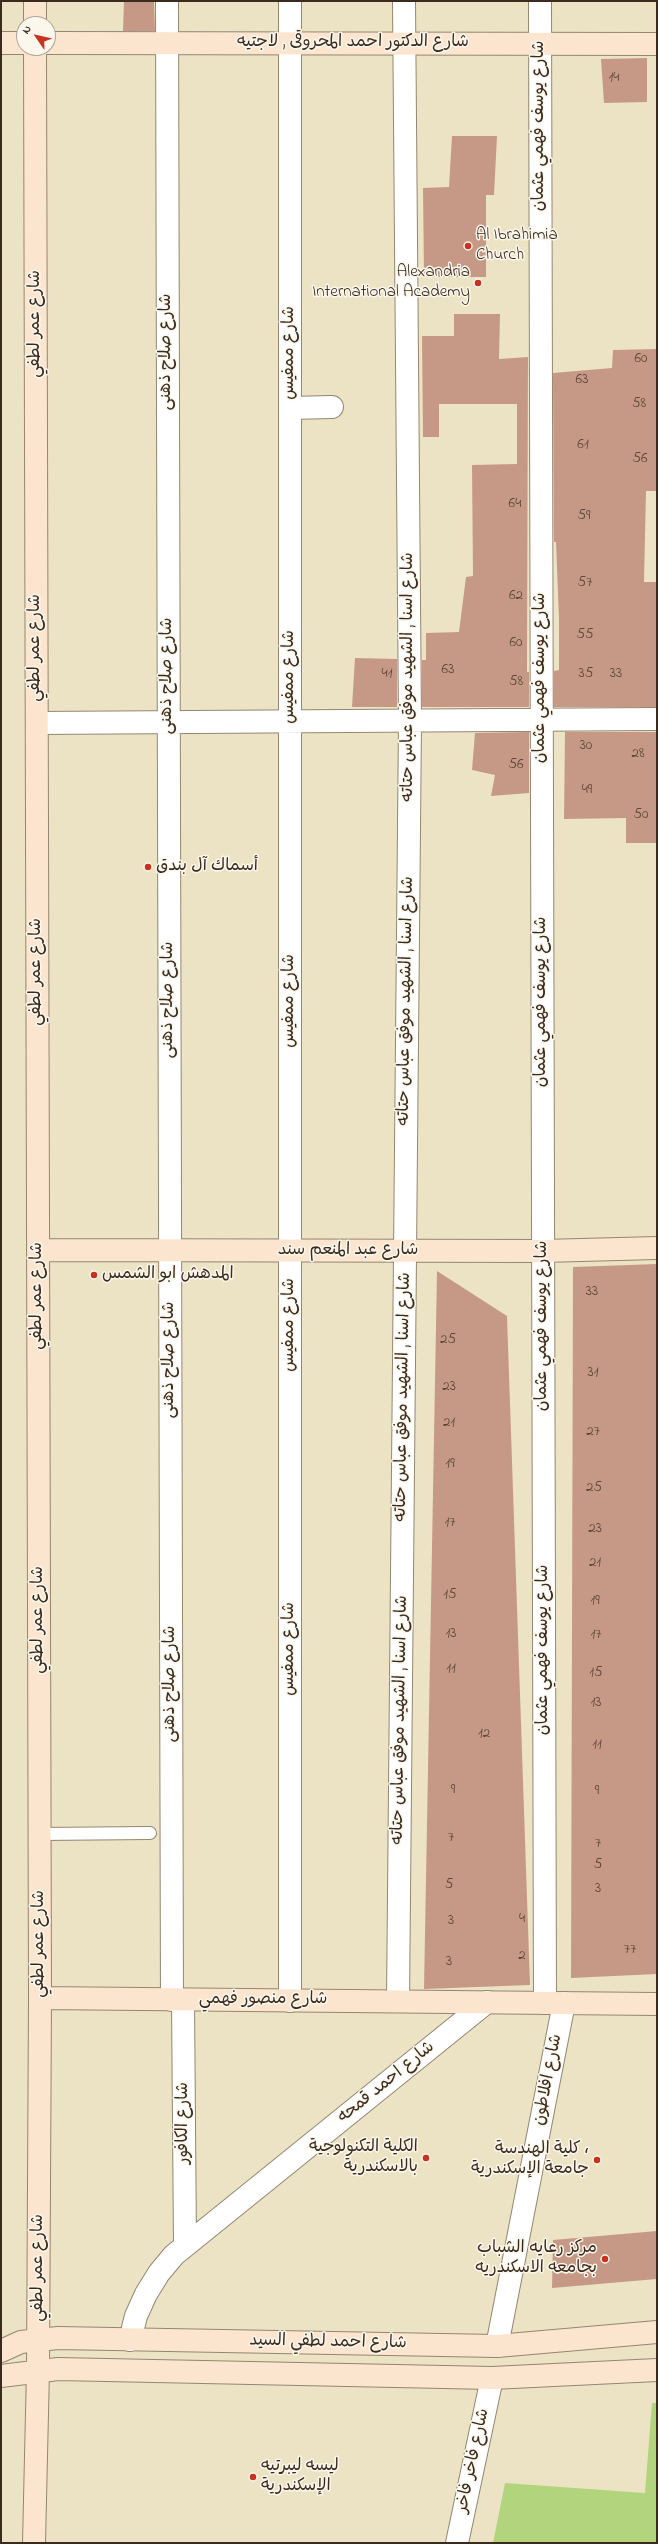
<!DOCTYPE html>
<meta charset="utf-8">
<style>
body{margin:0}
#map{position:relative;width:658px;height:2544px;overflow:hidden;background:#ece3c4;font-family:"Indie Flower",sans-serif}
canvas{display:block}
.frame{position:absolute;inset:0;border:2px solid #3b2a1e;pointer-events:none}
.north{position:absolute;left:16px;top:16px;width:40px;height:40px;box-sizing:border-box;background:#fbf7ec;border:1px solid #aea59a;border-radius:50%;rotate:304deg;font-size:11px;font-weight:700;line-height:16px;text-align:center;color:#3b2a1e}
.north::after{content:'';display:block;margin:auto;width:14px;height:18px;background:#c8321e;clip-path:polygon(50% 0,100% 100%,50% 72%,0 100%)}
</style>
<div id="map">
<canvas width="658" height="2544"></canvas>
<div class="frame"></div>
<div class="north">N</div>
</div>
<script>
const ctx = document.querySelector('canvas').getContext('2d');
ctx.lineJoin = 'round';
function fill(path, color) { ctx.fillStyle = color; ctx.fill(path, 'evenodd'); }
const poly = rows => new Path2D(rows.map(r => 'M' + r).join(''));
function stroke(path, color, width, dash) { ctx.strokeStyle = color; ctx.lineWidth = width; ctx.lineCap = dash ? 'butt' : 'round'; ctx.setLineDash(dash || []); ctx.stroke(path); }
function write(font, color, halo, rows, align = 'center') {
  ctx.font = font + ' "Indie Flower","Playpen Sans Arabic",sans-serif'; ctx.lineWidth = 3; ctx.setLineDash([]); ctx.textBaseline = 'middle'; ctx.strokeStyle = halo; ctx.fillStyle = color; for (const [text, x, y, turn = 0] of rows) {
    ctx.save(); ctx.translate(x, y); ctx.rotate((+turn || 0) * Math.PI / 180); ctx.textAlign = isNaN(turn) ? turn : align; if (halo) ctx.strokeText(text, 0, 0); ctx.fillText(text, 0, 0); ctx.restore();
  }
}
fill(poly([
 [652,2403,657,2403,657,2543,493,2543,505,2483,645,2493]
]), '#b2d47d');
fill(poly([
 [124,1,154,1,155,31,123,31],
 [647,58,647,102,604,103,601,59],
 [452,136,497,136,494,195,486,195,486,277,424,277,423,188,449,187],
 [454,314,500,314,499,359,528,357,527,672,529,672,529,707,422,707,422,660,426,660,426,633,459,632,466,577,473,576,472,465,517,464,517,404,439,404,439,437,423,437,422,336,454,336],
 [657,349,657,491,646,491,644,582,657,582,657,707,554,707,554,671,559,670,559,619,556,542,554,542,553,373,612,368,613,350],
 [355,658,397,659,397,707,352,707],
 [529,732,529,793,491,796,495,775,472,770,475,733],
 [565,732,657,732,657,843,626,843,626,818,564,819],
 [657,1264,657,1974,571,1978,573,1267],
 [437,1271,507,1316,530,1985,424,1989],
 [657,2231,657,2279,552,2288,553,2240]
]), '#c69986');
const lane = poly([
 [40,1834,150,1833]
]);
const street = poly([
 [167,1,172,2000],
 [540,1,545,2003],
 [290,408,332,407],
 [37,723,657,719],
 [183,2000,185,2246],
 [398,2000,410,721,404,1],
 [290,2001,290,1],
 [130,2340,136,2316,146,2294,159,2273,174,2255,487,2002],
 [497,2346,564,2003],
 [457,2543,492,2378]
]);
const secondary = poly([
 [35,1,35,24],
 [1,43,24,43],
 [48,43,657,44],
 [38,1250,543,1251,657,1248],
 [40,1998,657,2004],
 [1,2351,21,2342,58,2338,497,2346,657,2332],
 [1,2376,58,2369,492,2378,657,2370],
 [34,2543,38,2370,40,1998,35,48]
]);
stroke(lane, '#948671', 14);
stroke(street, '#948671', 24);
stroke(secondary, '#948671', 24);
stroke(lane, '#fff', 12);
stroke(street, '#fff', 22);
stroke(secondary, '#fbe5cf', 22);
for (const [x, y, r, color] of [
 [468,246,4,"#c8321e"],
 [478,283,4,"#c8321e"],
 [148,867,4,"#c8321e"],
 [94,1275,4,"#c8321e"],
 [426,2158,4,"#c8321e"],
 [597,2160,4,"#c8321e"],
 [605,2259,4,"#c8321e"],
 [253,2477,4,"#c8321e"]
]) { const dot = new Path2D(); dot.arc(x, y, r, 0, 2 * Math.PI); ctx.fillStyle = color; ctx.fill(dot); stroke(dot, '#fbf7ec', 1.5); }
write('15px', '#5e4638', null, [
 ["14",614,79],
 ["60",641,360],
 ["63",582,381],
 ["58",639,405],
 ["61",583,446],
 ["56",640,460],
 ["64",515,505],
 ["59",584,517],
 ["57",585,584],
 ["62",516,597],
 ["55",585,636],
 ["60",516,644],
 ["63",448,671],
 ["41",387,675],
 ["35",586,675],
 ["33",616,675],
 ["58",516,683],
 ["30",586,747],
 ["28",638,755],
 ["56",516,766],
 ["49",587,791],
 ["50",641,816],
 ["33",592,1293],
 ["25",448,1341],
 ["31",593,1374],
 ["23",449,1388],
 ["21",449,1424],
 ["27",593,1433],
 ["19",450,1465],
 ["25",594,1489],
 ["17",450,1524],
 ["23",595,1530],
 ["21",595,1564],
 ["15",450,1596],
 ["19",595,1602],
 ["13",451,1635],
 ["17",596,1636],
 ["11",451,1670],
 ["15",596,1674],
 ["13",596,1704],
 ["12",484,1735],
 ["11",597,1746],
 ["9",453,1791],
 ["9",597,1792],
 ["7",451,1839],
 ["7",598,1845],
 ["5",598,1866],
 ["5",449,1886],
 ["3",598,1890],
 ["4",522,1920],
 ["3",451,1922],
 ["77",630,1951],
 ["2",522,1957],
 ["3",449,1963]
]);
write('17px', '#3b2a1e', '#fbf7ec', [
 ["شارع الدكتور احمد المحروقى , لاجتيه",353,43],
 ["شارع يوسف فهمي عثمان",540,126,-90],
 ["شارع عمر لطفي",36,324,-90],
 ["شارع صلاح ذهنى",167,352,-90],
 ["شارع ممفيس",290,353,-90],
 ["شارع عمر لطفي",36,648,-90],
 ["شارع صلاح ذهنى",168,676,-90],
 ["شارع ممفيس",290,677,-90],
 ["شارع اسنا , الشهيد موفق عباس حتاته",409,677,-90],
 ["شارع يوسف فهمي عثمان",541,678,-90],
 ["شارع عمر لطفي",37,972,-90],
 ["شارع صلاح ذهنى",169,1000,-90],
 ["شارع ممفيس",290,1001,-90],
 ["شارع اسنا , الشهيد موفق عباس حتاته",407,1001,-89],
 ["شارع يوسف فهمي عثمان",542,1002,-90],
 ["شارع عبد المنعم سند",348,1251],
 ["شارع عمر لطفي",38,1296,-90],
 ["شارع ممفيس",290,1325,-90],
 ["شارع يوسف فهمي عثمان",543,1326,-90],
 ["شارع صلاح ذهنى",170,1360,-90],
 ["شارع اسنا , الشهيد موفق عباس حتاته",404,1397,-89],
 ["شارع عمر لطفي",39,1620,-90],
 ["شارع ممفيس",290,1649,-90],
 ["شارع يوسف فهمي عثمان",544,1650,-90],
 ["شارع صلاح ذهنى",171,1684,-90],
 ["شارع اسنا , الشهيد موفق عباس حتاته",401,1720,-89],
 ["شارع عمر لطفي",40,1944,-90],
 ["شارع منصور فهمي",263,2000],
 ["شارع افلاطون",549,2080,-79],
 ["شارع احمد قمحه",387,2083,-39],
 ["شارع الكافور",184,2123,-90],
 ["شارع عمر لطفي",39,2268,-90],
 ["شارع احمد لطفي السيد",328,2343,1],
 ["شارع فاخر فاخر",474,2461,-78]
]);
write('17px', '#3b2a1e', '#fbf7ec', [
 ["Al Ibrahimia",476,236],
 ["Church",476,256],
 ["Alexandria",470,273,"right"],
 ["International Academy",470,293,"right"],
 ["أسماك آل بندق",156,867],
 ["المدهش ابو الشمس",102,1275],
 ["الكلية التكنولوجية",418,2148,"right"],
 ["بالاسكندرية",418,2168,"right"],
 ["كلية الهندسة ،",589,2150,"right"],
 ["جامعة الإسكندرية",589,2170,"right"],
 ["مركز رعايه الشباب",597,2249,"right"],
 ["بجامعه الاسكندريه",597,2269,"right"],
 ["ليسه ليبرتيه",261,2467],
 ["الإسكندرية",261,2487]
], 'left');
</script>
